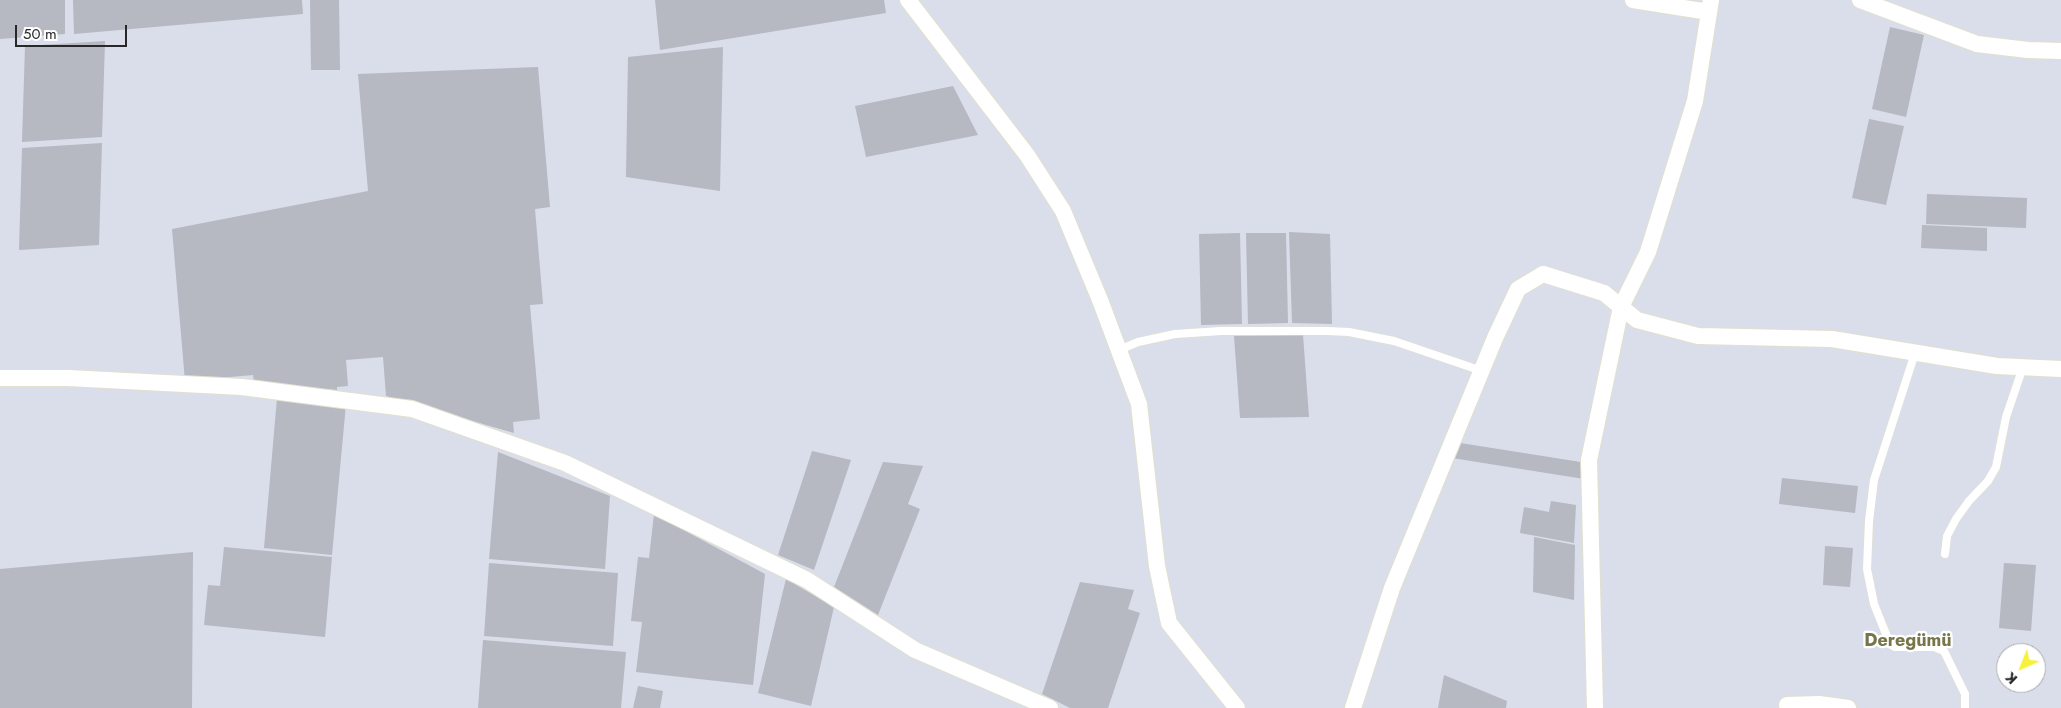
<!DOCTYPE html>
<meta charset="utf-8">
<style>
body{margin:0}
#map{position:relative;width:2061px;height:708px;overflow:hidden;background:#d9deea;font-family:Jost,sans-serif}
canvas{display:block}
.north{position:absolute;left:1996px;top:643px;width:50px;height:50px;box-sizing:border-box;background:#fff;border:1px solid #a9a9a9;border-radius:50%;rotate:224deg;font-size:14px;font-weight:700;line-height:20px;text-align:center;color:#282828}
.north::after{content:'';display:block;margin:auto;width:18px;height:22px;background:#f6f13a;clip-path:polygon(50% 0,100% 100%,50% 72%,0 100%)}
.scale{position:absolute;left:15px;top:25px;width:112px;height:22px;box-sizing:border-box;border:2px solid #282828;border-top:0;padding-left:6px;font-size:15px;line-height:18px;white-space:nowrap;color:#282828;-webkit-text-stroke:4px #fff;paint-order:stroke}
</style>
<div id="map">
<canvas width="2061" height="708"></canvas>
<div class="north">K</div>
<div class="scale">50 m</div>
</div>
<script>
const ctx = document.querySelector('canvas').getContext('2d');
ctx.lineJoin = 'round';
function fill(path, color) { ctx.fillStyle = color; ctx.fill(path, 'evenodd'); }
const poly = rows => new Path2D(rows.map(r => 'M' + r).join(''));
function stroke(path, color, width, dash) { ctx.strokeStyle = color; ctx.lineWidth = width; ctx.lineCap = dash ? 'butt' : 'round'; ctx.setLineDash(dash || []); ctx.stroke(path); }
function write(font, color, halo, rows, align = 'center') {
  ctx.font = font + ' Jost,sans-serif'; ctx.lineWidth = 4.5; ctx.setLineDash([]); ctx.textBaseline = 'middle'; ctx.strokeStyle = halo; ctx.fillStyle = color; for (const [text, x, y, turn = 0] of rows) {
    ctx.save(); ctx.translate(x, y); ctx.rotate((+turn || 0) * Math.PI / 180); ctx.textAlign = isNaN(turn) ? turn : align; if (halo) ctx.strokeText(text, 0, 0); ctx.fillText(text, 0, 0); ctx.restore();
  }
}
fill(poly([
 [0,0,65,0,65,34,0,39],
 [73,0,302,0,303,14,74,34],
 [310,0,339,0,340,70,311,70],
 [655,0,884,0,886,13,660,50],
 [1890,27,1924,35,1906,117,1872,109],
 [105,41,102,137,22,142,25,46],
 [723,47,720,191,626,177,628,57],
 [538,67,550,207,535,209,543,304,530,305,540,419,513,422,514,433,386,396,383,357,346,360,348,386,337,387,337,390,254,383,253,375,185,381,172,229,368,191,358,74],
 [953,86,978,135,866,157,855,106],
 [1869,119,1904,126,1886,205,1852,198],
 [102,143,99,245,19,250,22,148],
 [1927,194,2027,198,2026,228,1926,224],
 [1922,225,1987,228,1987,251,1921,248],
 [1289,232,1330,234,1332,324,1292,323],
 [1240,233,1242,324,1201,325,1199,234],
 [1246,233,1286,233,1288,323,1248,324],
 [1303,335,1309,417,1240,418,1234,336],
 [277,398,346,404,332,555,264,548],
 [1454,442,1587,463,1584,479,1452,458],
 [812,451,851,460,814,570,778,555],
 [498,452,610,496,605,569,489,559],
 [883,462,923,466,908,504,920,509,878,615,834,587],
 [1782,478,1858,486,1855,513,1779,504],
 [1551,501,1576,505,1574,543,1520,533,1524,507,1549,512],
 [654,514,765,574,753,685,636,672,642,622,631,621,638,557,649,558],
 [1534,537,1575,545,1574,600,1533,592],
 [1825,546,1853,548,1850,587,1823,585],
 [224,547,332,557,325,637,204,625,208,585,220,586],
 [193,552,192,708,0,708,0,569],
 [489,563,618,573,613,646,484,636],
 [2004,563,2036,565,2031,631,1999,628],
 [786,579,834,607,811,706,758,693],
 [1080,582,1134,590,1128,609,1140,613,1108,708,1070,708,1042,694],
 [483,640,626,652,621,708,478,708],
 [1444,675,1507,701,1506,708,1438,708],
 [638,686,663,691,660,708,633,708]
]), '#b6b8c2');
const lane = poly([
 [1119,350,1138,342,1175,334,1221,331,1328,331,1349,332,1394,341,1482,371],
 [1915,353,1874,480,1869,521,1867,569,1874,604,1890,644,1895,647,1934,647,1944,651,1965,694,1965,708],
 [1945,554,1947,536,1956,519,1969,501,1988,481,1996,467,2006,417,2023,367]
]);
const street = poly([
 [908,0,1027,155,1063,211,1100,300,1139,404,1157,566,1169,623,1237,708],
 [1633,0,1709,12],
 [1860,0,1977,44,2028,50,2061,51],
 [0,378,68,378,242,387,412,409,565,463,807,580,915,650,1050,708],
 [1787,705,1819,704,1848,708],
 [1353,708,1392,588,1495,338,1518,289,1543,274,1604,293,1637,320,1698,336,1832,339,1997,366,2061,369],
 [1595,708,1589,460,1621,307,1648,252,1695,101,1711,0]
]);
stroke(lane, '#e1e0ce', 9);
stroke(street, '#e1e0ce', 18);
stroke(lane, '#fff', 8);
stroke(street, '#fff', 16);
write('bold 18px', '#777649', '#fff', [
 ["Deregümü",1908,642]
]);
</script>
